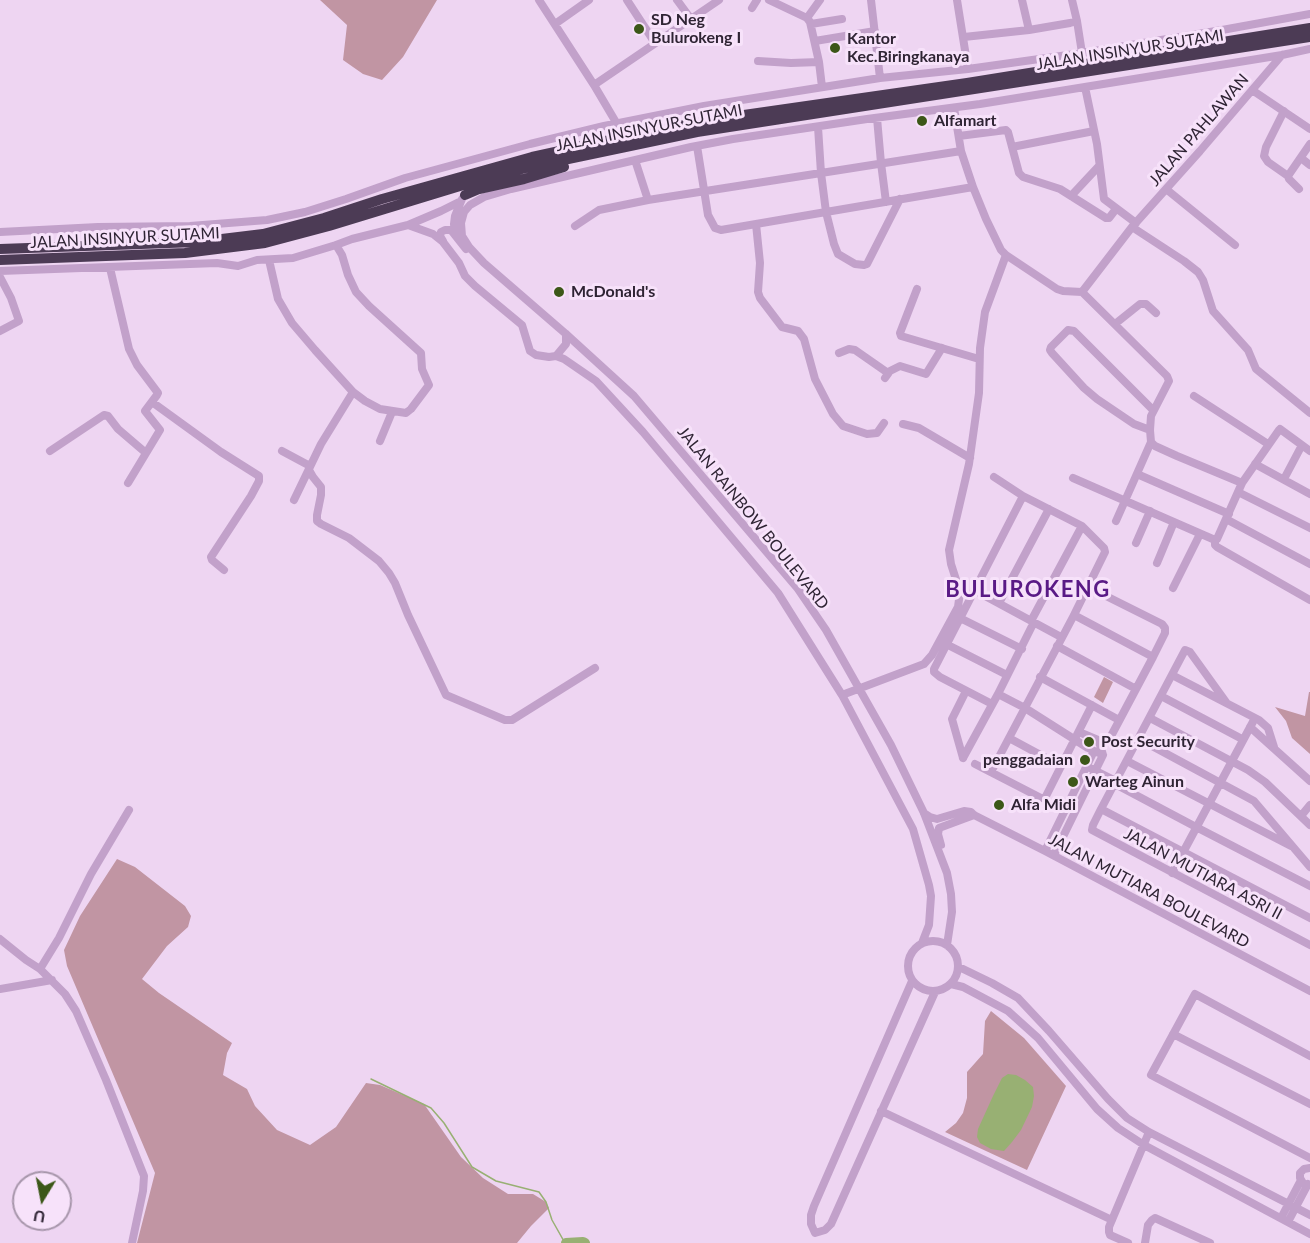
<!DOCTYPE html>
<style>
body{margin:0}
#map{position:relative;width:1310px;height:1243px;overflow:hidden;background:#eed5f2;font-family:Lato,sans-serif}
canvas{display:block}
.north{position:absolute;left:12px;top:1171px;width:60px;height:60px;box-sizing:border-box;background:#f7e2fa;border:2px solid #a796ab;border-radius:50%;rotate:190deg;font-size:16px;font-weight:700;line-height:24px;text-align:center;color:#2f2434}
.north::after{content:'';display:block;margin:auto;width:21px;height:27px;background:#3c5718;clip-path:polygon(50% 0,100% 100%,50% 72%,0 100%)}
</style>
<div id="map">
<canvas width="1310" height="1243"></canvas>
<div class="north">U</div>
</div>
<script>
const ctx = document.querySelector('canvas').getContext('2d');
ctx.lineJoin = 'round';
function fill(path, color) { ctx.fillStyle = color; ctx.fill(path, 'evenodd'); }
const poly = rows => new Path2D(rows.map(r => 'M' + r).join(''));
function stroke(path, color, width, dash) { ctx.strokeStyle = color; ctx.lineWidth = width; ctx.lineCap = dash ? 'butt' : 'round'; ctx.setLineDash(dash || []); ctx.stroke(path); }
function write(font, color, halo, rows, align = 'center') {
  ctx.font = font + ' Lato,sans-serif'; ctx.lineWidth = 6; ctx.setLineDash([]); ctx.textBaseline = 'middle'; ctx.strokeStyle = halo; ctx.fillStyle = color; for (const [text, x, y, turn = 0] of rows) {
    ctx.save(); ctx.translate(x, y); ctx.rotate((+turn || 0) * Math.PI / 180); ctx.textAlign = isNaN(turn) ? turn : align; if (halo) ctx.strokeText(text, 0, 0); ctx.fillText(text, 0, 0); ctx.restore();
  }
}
fill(poly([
 [320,0,437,0,403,57,382,80,363,74,343,60,347,25],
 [1104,677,1113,682,1103,703,1094,697],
 [1309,692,1310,692,1310,754,1292,738,1286,721,1275,707,1305,716],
 [117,859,135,867,185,906,191,916,188,927,167,946,142,979,159,993,232,1043,227,1053,223,1075,247,1089,255,1106,277,1130,310,1145,336,1127,366,1083,380,1085,424,1104,461,1157,483,1178,508,1194,533,1194,546,1202,549,1208,531,1226,517,1243,137,1243,155,1173,67,966,64,950,80,916],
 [991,1011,1024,1038,1066,1086,1027,1170,945,1132,956,1123,963,1113,967,1098,967,1072,983,1054,985,1021]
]), '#c195a3');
fill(poly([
 [1008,1074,1016,1075,1025,1080,1033,1087,1034,1096,1032,1107,1021,1130,1012,1142,1004,1151,991,1149,980,1143,977,1137,978,1129,993,1096,1002,1078]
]), '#98b073');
stroke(poly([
 [371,1079,431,1108,444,1123,472,1167,496,1181,539,1192,546,1202,552,1220,565,1243]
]), '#98b073', 1.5);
stroke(poly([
 [566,1243,583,1242,585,1243]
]), '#98b073', 10);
stroke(poly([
 [539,0,594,85,617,124],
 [627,0,655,43],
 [677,0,691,19],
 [769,0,807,18,810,22,819,62,822,87],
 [871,0,880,78],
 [957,0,968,69],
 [1022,0,1029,30],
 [1072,0,1077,21],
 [752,8,757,0],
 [807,18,820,0],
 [555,24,589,0],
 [811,24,842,19],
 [964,37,1029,30,1070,23,1077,21,1082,53],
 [815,41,875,31],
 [1282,55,1200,151,1132,227,1184,261,1198,272,1203,280,1213,311,1248,350,1256,369,1310,413],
 [758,61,791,63,819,62],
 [594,85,719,0],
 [1085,87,1097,144,1104,199,1136,223],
 [1252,90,1310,129],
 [954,108,961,151,973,187,986,219,1001,250,1006,255,1057,289,1063,291,1082,292],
 [1284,111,1266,147,1264,156,1268,162,1288,176],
 [877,118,881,163,886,202],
 [959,136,1006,130,1008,132,1019,173,1023,177,1060,189,1106,218,1109,218,1116,209],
 [697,146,708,215,715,228,721,230,826,212,821,173,961,151],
 [1012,147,1094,131],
 [1301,158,1310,165],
 [635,160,648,200],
 [1166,189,1235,245],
 [1299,189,1289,179,1288,176,1310,144],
 [1071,196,1099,166],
 [900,199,867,264,864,265,855,264,838,254,834,244,826,212,973,187],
 [756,224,760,263,758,292,760,298,782,327,798,331,804,339,815,379,833,414,843,426,867,434,877,433,884,423],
 [408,225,433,234,443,242,459,263,465,276,475,286,522,325,530,351,536,355,549,357,556,356,564,359,596,381,643,432,778,593,842,695,913,829,929,885,931,896,929,925,922,943],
 [575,226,599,210,648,200,821,173,818,127],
 [98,227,98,239],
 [0,232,98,227,190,226,267,220,305,212,346,199,405,178,530,144,604,126,704,106,880,78,968,69,1082,53,1222,30,1310,14],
 [455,234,454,224,455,216,462,199],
 [443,241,440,236,441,232,445,230,451,230,466,249],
 [269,260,278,299,292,323,315,350,353,392,365,401,380,409,406,413,411,409,429,385,422,369,421,353,369,306,356,292,348,275,342,255,336,245],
 [110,268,129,349,137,365,158,393,157,395,145,411,160,430,128,483],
 [0,271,217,263,238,266,257,260,293,258,336,245,352,239,408,225,441,211,461,201],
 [0,277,11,298,19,321,0,331],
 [917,289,900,333,901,336,979,359],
 [1082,292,1167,376,1169,381,1151,416,1150,430,1151,442,1116,521],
 [1082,292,1132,227],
 [1115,324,1140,304,1146,304,1156,313],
 [839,353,849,349,855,350,888,373],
 [556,356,566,344,566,334],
 [885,378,890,371,900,366,926,374,942,348],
 [1194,396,1268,444],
 [152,402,221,452,259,476,259,481,251,496,211,557,212,560,224,570],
 [903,424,919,428,970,458],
 [1150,430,1134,424,1097,399,1084,388,1052,353,1050,350,1051,347,1068,330,1074,331,1153,410],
 [380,441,392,412],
 [1151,442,1155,446,1177,456,1242,483],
 [50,451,104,415,108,416,118,429,146,453],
 [282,451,310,466],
 [1255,464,1310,494],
 [309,470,313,477,321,487,321,495,317,515,317,521,321,524,349,538,379,561,389,573,395,583,408,615,446,695,505,720,512,720,595,668],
 [1137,474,1229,514],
 [994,477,1023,496],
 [1073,478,1215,540,1217,539,1242,483,1279,430,1280,429,1310,451],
 [1284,479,1302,445],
 [1238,492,1310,528],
 [294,500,321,444,353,392],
 [1226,519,1310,564],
 [1215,540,1215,545,1217,547,1310,600],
 [1136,543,1150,511],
 [1157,563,1174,522],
 [1088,587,1162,624,1165,628,1165,633,1153,657,1110,738],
 [1173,588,1200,534],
 [974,590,1061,637],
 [999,603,1049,509],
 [1074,615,1153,657],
 [960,618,1022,649],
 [1031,621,1082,526],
 [946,644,1007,675],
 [1057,646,1136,689],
 [1172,675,1259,720,1268,728,1274,747],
 [1040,677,1119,720],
 [998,694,1034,622],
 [842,695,924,664,932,655,958,607,960,592,951,564,949,550,969,464,979,393,980,348,985,312,1006,255],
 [1161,696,1242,739],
 [1226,702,1190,652,1185,650,1101,809,1093,825,1092,830,1310,945],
 [1150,718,1248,770,1265,782,1310,825],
 [1250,727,1310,781],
 [1009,738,1061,766],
 [1139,739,1254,801,1310,867],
 [963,758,998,694,1025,708,1088,748,1103,755],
 [963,758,952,719,966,691],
 [1127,761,1291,846],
 [975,764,1041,798,1045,798,1092,705],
 [1090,768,1116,781],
 [991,772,1074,615,1105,552,1104,548,1082,526,1023,496,934,669,934,672,940,677,992,704],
 [1115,784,1196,827,1310,886],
 [1101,809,1310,918],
 [924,813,930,817,937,819,964,811,971,812,974,815,1045,851,1310,991],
 [1301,816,1310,805],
 [941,845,938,834,939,828,974,815],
 [1045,851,1094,751],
 [1054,855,1103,755,1100,745,1098,740,1079,732],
 [1172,873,1255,718],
 [0,939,26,960,40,969,65,994,76,1011,106,1080,144,1176,143,1191,132,1243],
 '908 966a25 25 0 1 1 50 0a25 25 0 1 1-50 0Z',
 [947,945,952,912,951,894,947,873,924,813,891,745,826,630,798,589,634,396,566,334,484,263,469,247,462,236,461,223,464,212,470,205,484,197,511,189,691,147,733,139,867,119,980,104,1282,55,1310,49],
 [959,967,992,983,1018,998,1049,1031,1108,1099,1127,1118,1149,1132,1310,1215],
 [40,969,59,938,91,874,129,810],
 [912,981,814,1206,811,1215,811,1224,815,1233,825,1230,831,1224,935,992],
 [951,984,963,987,1008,1011,1038,1038,1097,1109,1118,1128,1144,1145,1310,1234],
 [0,989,52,980],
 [1173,1034,1310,1104],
 [1310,1056,1195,994,1151,1075,1310,1158],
 [881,1111,1112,1220],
 [1303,1183,1300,1178,1300,1173,1304,1169,1310,1168],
 [1281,1218,1301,1180],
 [1288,1222,1308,1184],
 [1128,1243,1110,1235,1109,1232,1109,1227,1149,1132],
 [1145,1243,1148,1225,1152,1220,1155,1218,1210,1243]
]), '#c2a1ca', 8);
stroke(poly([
 [465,195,479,189,524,179,564,167],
 [0,249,197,242,263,234,324,218,382,199,532,157,624,137,709,120,967,83,1310,28],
 [0,260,185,253,265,243,329,226,483,179,530,167,697,132,1310,37]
]), '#4c3b55', 10);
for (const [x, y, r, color] of [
 [639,29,6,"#3c5718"],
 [835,48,6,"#3c5718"],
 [922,121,6,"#3c5718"],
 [559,292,6,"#3c5718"],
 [1089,742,6,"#3c5718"],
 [1085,760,6,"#3c5718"],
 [1073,782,6,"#3c5718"],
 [999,805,6,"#3c5718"]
]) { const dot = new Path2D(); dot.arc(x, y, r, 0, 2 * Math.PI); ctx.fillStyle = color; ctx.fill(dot); stroke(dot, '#f7e2fa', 2); }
write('bold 16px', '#2f2434', '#f7e2fa', [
 ["SD Neg",651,20],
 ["Bulurokeng I",651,38],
 ["Kantor",847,39],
 ["Kec.Biringkanaya",847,57],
 ["Alfamart",934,121],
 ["McDonald's",571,292],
 ["Post Security",1101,742],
 ["penggadaian",1073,760,"right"],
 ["Warteg Ainun",1085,782],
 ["Alfa Midi",1011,805]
], 'left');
write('16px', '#2f2434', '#f7e2fa', [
 ["JALAN INSINYUR SUTAMI",1130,50,-9],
 ["JALAN INSINYUR SUTAMI",649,128,-11],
 ["JALAN PAHLAWAN",1199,130,-49],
 ["JALAN INSINYUR SUTAMI",125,238,-3],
 ["JALAN RAINBOW BOULEVARD",753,518,51],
 ["JALAN MUTIARA ASRI II",1203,874,28],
 ["JALAN MUTIARA BOULEVARD",1149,891,28]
]);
ctx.letterSpacing = '1.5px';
write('bold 22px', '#5a1a86', '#f7e2fa', [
 ["BULUROKENG",1028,590]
]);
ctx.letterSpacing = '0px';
</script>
